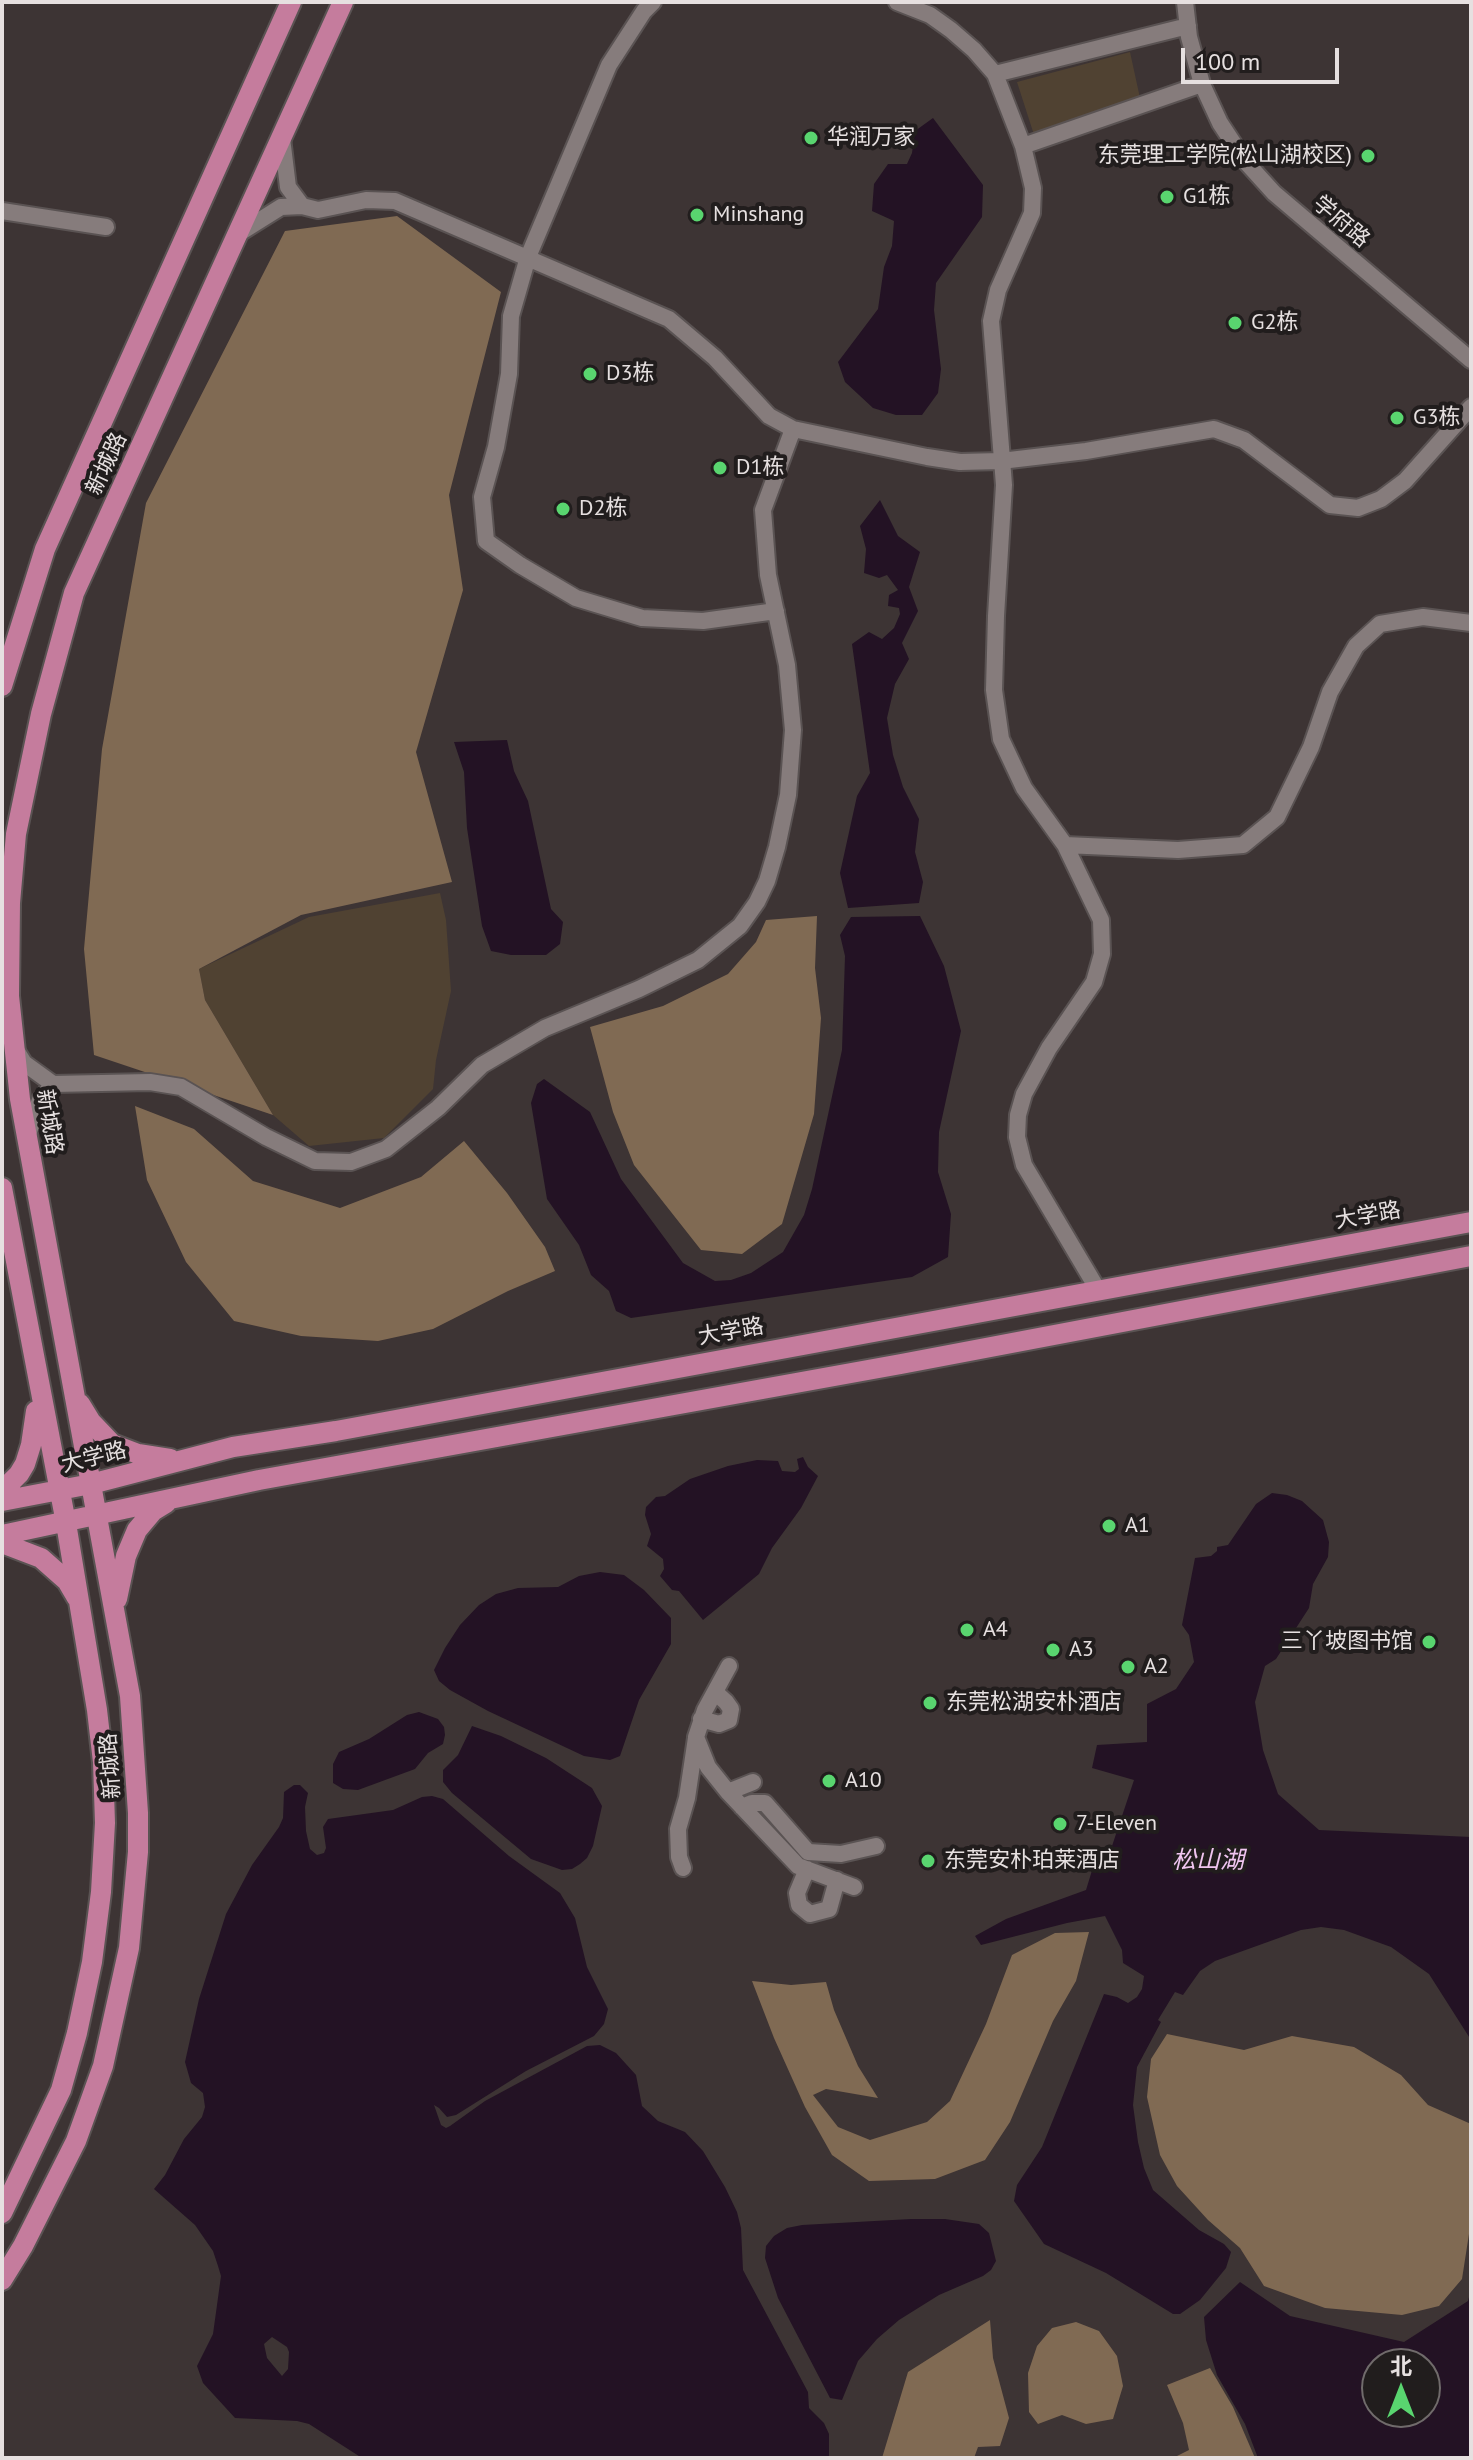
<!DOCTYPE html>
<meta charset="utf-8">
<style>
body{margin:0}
#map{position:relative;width:1473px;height:2460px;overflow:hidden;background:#3d3434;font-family:"PT Sans","Noto Sans SC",sans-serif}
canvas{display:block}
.frame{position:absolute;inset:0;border:4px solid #e6e0e0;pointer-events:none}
.north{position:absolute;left:1361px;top:2348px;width:80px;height:80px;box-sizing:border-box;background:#211d1d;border:2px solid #706b6b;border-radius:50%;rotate:0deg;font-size:22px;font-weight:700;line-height:32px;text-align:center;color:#e6e0e0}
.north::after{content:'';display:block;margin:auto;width:28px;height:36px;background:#59d56f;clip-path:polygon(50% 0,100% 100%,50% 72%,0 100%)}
.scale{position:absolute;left:1181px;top:48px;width:158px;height:36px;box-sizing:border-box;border:4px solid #e6e0e0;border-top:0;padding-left:10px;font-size:24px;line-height:28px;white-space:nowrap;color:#e6e0e0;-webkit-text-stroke:6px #211d1d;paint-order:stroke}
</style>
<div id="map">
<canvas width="1473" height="2460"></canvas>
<div class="frame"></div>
<div class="north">北</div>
<div class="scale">100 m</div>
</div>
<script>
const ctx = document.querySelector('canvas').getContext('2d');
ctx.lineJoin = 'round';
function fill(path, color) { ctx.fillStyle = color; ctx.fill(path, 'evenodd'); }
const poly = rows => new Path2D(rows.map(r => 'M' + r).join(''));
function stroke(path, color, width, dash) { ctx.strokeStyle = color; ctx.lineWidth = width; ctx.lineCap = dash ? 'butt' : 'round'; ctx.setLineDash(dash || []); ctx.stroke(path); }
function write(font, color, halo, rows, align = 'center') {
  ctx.font = font + ' "PT Sans","Noto Sans SC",sans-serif'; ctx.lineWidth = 8; ctx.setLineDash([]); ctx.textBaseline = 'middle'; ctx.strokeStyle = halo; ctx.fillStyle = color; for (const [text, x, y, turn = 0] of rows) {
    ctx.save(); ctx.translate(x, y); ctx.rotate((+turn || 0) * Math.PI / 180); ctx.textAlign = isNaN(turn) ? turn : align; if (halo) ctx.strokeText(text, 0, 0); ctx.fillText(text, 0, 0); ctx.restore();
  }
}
fill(poly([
 [1130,52,1140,98,1036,141,1017,82],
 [440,893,446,920,451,991,436,1060,433,1089,384,1138,309,1146,273,1115,205,1000,199,969,309,917]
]), '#504232');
fill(poly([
 [397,216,501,292,449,495,463,590,416,752,452,882,301,915,199,969,205,1000,273,1115,94,1055,84,949,102,749,146,503,285,231],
 [817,916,815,968,821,1018,814,1114,782,1224,742,1254,701,1250,634,1165,613,1112,590,1027,663,1006,728,974,756,942,766,920],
 [135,1106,194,1129,253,1181,340,1208,421,1177,464,1141,507,1193,545,1247,555,1271,508,1291,433,1329,378,1341,301,1336,234,1321,186,1262,147,1180],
 [1089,1932,1076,1981,1053,2021,1010,2122,985,2160,935,2179,869,2181,832,2155,805,2107,774,2038,752,1981,791,1985,826,1982,834,2010,858,2066,878,2098,826,2089,813,2095,838,2127,870,2140,927,2122,950,2101,986,2024,1012,1955,1055,1933],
 [1167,2034,1244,2050,1292,2036,1354,2047,1401,2075,1428,2105,1471,2124,1471,2221,1462,2279,1439,2306,1402,2315,1325,2308,1264,2286,1240,2248,1208,2220,1177,2186,1160,2155,1147,2097,1151,2059],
 [990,2320,993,2358,1009,2418,1000,2446,978,2447,974,2458,882,2458,908,2372],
 [1076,2322,1099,2331,1117,2356,1123,2386,1113,2419,1086,2424,1062,2415,1038,2424,1029,2412,1028,2373,1037,2346,1052,2328],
 [1210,2368,1233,2407,1255,2458,1173,2458,1189,2450,1183,2423,1167,2385]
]), '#806a53');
fill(poly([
 [933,118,983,185,982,217,936,283,934,310,941,369,938,393,922,415,896,415,873,408,845,382,838,362,878,309,884,267,892,246,894,221,872,211,874,184,888,164,907,164,912,153,915,131],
 [880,500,898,536,920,552,909,587,918,611,902,643,909,659,895,684,887,718,893,755,903,787,919,819,915,852,923,882,919,903,848,908,840,873,857,796,870,773,852,644,869,632,882,639,894,628,900,614,899,608,888,606,889,595,898,590,887,575,879,578,864,573,866,549,860,526],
 [507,740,514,771,528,801,551,909,563,922,560,944,546,955,511,955,491,951,482,926,467,828,464,772,454,742],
 [920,916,944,966,961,1031,939,1132,938,1172,951,1214,948,1257,912,1277,631,1318,616,1311,609,1291,591,1275,579,1245,547,1199,531,1103,537,1084,544,1079,590,1112,621,1179,683,1263,715,1281,731,1280,751,1273,783,1252,804,1215,812,1189,842,1050,845,956,840,935,851,917],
 [803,1457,808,1467,818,1476,801,1508,772,1548,759,1574,703,1620,679,1591,672,1590,660,1576,664,1569,663,1559,647,1546,651,1534,645,1515,646,1507,656,1497,665,1496,690,1479,728,1466,757,1460,778,1461,782,1471,795,1472,799,1469,797,1459],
 [1272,1493,1287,1495,1302,1501,1323,1520,1329,1542,1328,1557,1313,1584,1309,1608,1276,1659,1265,1666,1255,1702,1263,1750,1278,1794,1319,1830,1471,1837,1471,2040,1429,1974,1391,1947,1344,1930,1321,1927,1301,1930,1215,1961,1200,1971,1183,1995,1175,1992,1158,2020,1161,2022,1137,2067,1133,2105,1138,2142,1144,2168,1153,2190,1199,2230,1224,2244,1231,2252,1226,2268,1200,2300,1180,2314,1173,2314,1106,2273,1044,2244,1014,2201,1017,2185,1042,2147,1104,1994,1117,1997,1128,2003,1137,1997,1142,1989,1144,1976,1123,1963,1122,1950,1105,1916,1067,1923,981,1945,975,1936,1006,1919,1086,1890,1098,1851,1110,1852,1134,1780,1092,1768,1097,1745,1147,1742,1147,1704,1176,1689,1194,1662,1189,1635,1182,1625,1195,1558,1211,1556,1217,1551,1217,1547,1228,1545,1256,1504],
 [600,1572,624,1575,644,1590,671,1618,671,1644,639,1700,620,1756,610,1760,584,1756,488,1711,450,1690,439,1681,434,1670,445,1648,460,1625,479,1605,496,1594,518,1588,558,1587,579,1576],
 [419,1712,438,1719,444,1727,445,1735,443,1744,428,1753,415,1769,358,1790,343,1789,333,1783,333,1764,339,1752,369,1739,407,1715],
 [472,1726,501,1736,546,1758,592,1788,602,1806,593,1846,587,1858,580,1864,572,1869,562,1870,531,1859,452,1793,443,1782,443,1770,458,1755],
 [294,1785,300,1785,308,1793,305,1807,306,1831,310,1849,317,1855,324,1853,326,1848,323,1827,328,1819,393,1810,422,1797,432,1796,443,1799,509,1856,560,1893,575,1918,587,1967,608,2009,604,2024,594,2036,526,2071,456,2115,447,2117,439,2108,434,2105,441,2125,446,2128,450,2126,485,2101,587,2046,600,2045,616,2053,636,2075,642,2106,658,2121,685,2132,703,2151,725,2187,737,2212,741,2228,743,2270,808,2392,809,2408,824,2423,829,2434,829,2458,362,2458,309,2424,297,2421,235,2418,203,2383,197,2366,213,2334,221,2276,218,2266,213,2251,195,2225,154,2189,165,2175,184,2139,202,2117,205,2107,203,2093,191,2083,185,2062,199,1999,226,1914,252,1865,279,1827,283,1818,284,1792],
 [272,2337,287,2347,289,2352,288,2369,282,2376,267,2358,264,2344],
 [911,2219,945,2219,979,2224,989,2233,996,2261,991,2270,983,2276,939,2295,899,2320,877,2339,858,2361,842,2400,830,2398,778,2298,765,2258,766,2246,774,2236,787,2228,802,2225],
 [1240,2282,1290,2316,1404,2342,1468,2301,1471,2289,1471,2458,1258,2458,1245,2424,1217,2375,1206,2340,1204,2317],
 [1377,2364,1425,2364,1425,2412,1377,2412]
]), '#231224');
const minor = poly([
 [653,2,644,11,609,65,528,257,511,316,509,374,496,447,482,497,486,541,520,565,576,598,642,618,703,621,776,611],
 [897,2,930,15,951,30,974,50,995,74,1023,146,1033,188,1032,213,998,290,991,321,1004,485,996,616,994,690,1001,739,1024,788,1065,845,1101,920,1102,954,1094,982,1049,1048,1024,1094,1018,1115,1017,1137,1024,1165,1098,1290],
 [1185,2,1189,37,1202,84,1220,123,1245,161,1274,193,1471,360],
 [995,74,1188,26],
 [1023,146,1202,84],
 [302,206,318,210,366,200,395,201,669,319,715,358,769,416,793,429,927,457,960,462,1001,461,1086,451,1214,429,1244,440,1330,505,1358,508,1381,499,1405,481,1471,407],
 [2,211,106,227],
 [238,234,281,207,302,206,288,187,282,138],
 [1065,845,1178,850,1243,845,1277,817,1311,747,1330,692,1356,646,1380,624,1423,617,1471,623],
 [16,1050,24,1063,53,1084,40,1100,28,1134],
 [53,1084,150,1082,181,1087,266,1137,315,1161,351,1162,386,1149,438,1108,482,1065,545,1028,639,989,698,960,740,926,757,902,767,881,777,847,788,795,793,730,787,665,768,575,763,510,793,429],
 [729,1666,705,1710,696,1737,708,1767,728,1792,798,1866,854,1887],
 [701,1719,719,1724,729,1720,731,1709,726,1702,715,1692],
 [728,1792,753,1782],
 [742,1807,752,1803,765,1803,808,1852,841,1854,876,1846],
 [683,1868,679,1857,678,1829,687,1798,696,1738],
 [807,1869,797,1893,799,1905,810,1914,829,1909,837,1880]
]);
const major = poly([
 [2,686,45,549,291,2],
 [2,1188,66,1523,97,1710,103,1762,105,1823,101,1892,92,1962,77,2033,61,2090,2,2213],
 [80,1404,91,1422,112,1444,138,1454,170,1459],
 [2,1491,19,1474,25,1464,31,1445,36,1411],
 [2,1501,91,1484,233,1447,336,1431,1471,1222],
 [2,1535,259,1480,901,1364,1471,1256],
 [2,1543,41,1558,67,1581,77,1598],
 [117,1599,126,1556,137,1530,153,1511,166,1503],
 [2,2280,23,2246,76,2141,103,2066,129,1948,138,1852,138,1813,130,1696,20,1099,9,996,10,903,16,834,41,714,74,593,343,2]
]);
stroke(minor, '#5a5353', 20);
stroke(major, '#5a5353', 24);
stroke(minor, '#867c7c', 16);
stroke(major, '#c57c9d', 20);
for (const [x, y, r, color] of [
 [811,138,8,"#59d56f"],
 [1368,156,8,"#59d56f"],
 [1167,197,8,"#59d56f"],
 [697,215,8,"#59d56f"],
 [1235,323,8,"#59d56f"],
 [590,374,8,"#59d56f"],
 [1397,418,8,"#59d56f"],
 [720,468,8,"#59d56f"],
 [563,509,8,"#59d56f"],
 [1109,1526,8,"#59d56f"],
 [967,1630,8,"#59d56f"],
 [1429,1642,8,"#59d56f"],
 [1053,1650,8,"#59d56f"],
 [1128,1667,8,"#59d56f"],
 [930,1703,8,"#59d56f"],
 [829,1781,8,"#59d56f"],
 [1060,1824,8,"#59d56f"],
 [928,1861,8,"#59d56f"]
]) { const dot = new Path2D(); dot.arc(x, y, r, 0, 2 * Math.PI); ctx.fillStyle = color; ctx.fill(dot); stroke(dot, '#211d1d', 3); }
write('22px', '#e6e0e0', '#211d1d', [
 ["华润万家",827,138],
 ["东莞理工学院(松山湖校区)",1352,156,"right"],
 ["G1栋",1183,197],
 ["Minshang",713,215],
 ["G2栋",1251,323],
 ["D3栋",606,374],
 ["G3栋",1413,418],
 ["D1栋",736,468],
 ["D2栋",579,509],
 ["A1",1125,1526],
 ["A4",983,1630],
 ["三丫坡图书馆",1413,1642,"right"],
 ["A3",1069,1650],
 ["A2",1144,1667],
 ["东莞松湖安朴酒店",946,1703],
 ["A10",845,1781],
 ["7-Eleven",1076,1824],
 ["东莞安朴珀莱酒店",944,1861]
], 'left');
write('22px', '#e6e0e0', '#211d1d', [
 ["学府路",1341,222,40],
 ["新城路",107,464,-65],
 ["新城路",49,1122,81],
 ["大学路",1368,1216,-10],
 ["大学路",731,1332,-10],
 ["大学路",94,1458,-14],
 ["新城路",111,1766,-94]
]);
write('italic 24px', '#f0c5f0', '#211d1d', [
 ["松山湖",1208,1861]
]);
</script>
